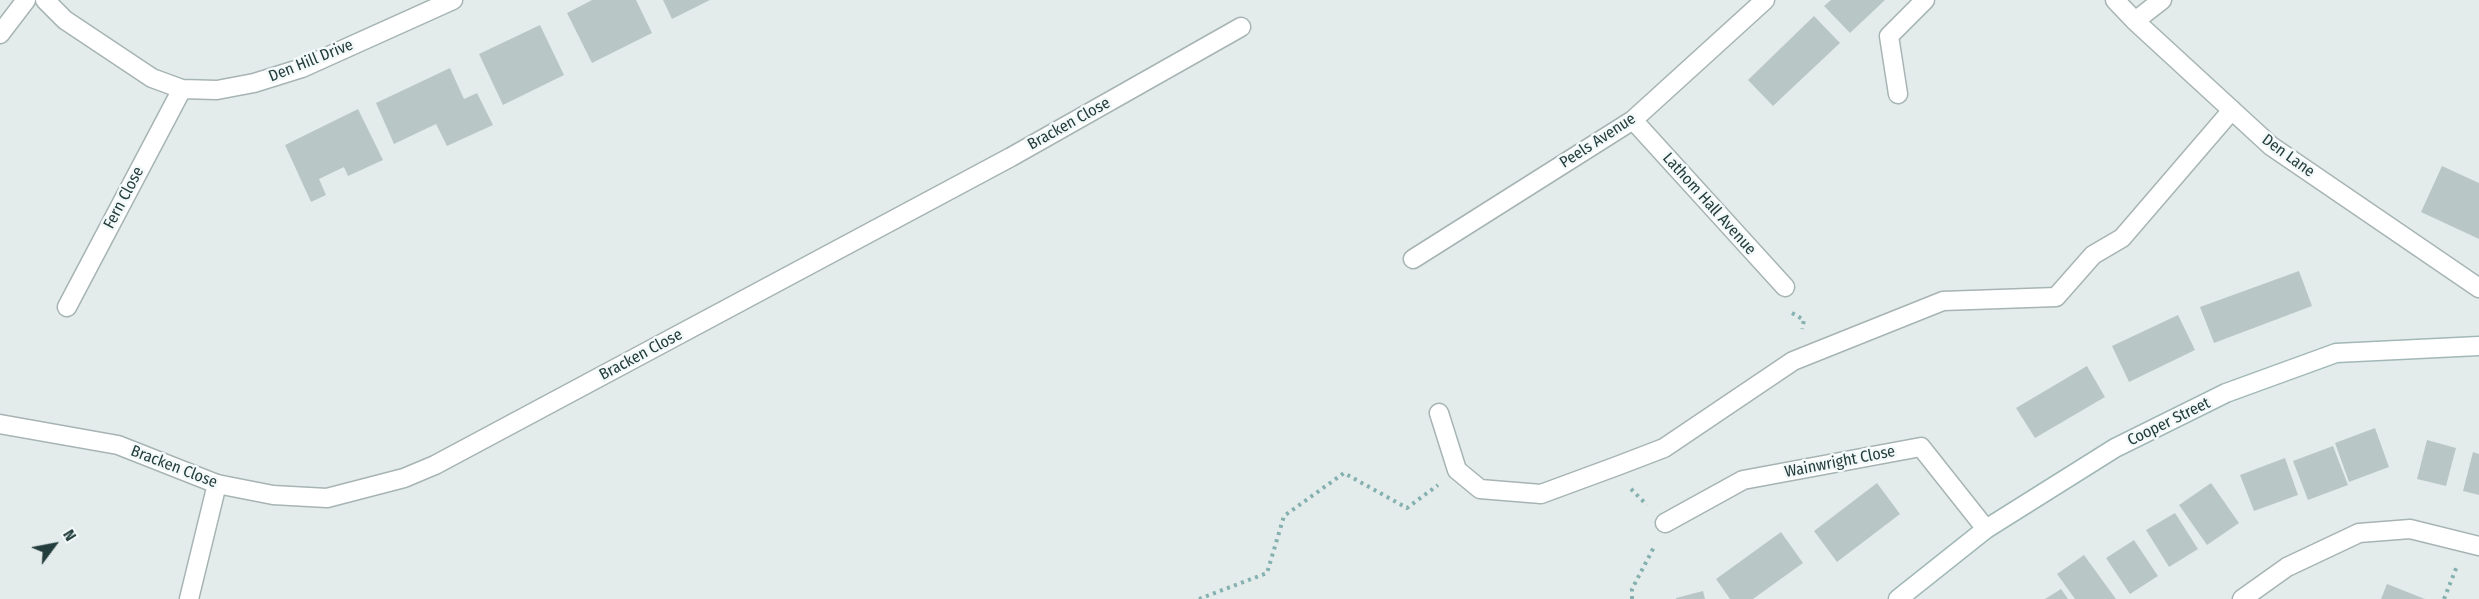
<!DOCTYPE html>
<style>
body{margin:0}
#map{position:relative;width:2479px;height:599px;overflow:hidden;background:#e3eceb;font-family:"Fira Sans Condensed",sans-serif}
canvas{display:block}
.north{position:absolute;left:24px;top:515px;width:60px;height:60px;-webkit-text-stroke:4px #f3f9f8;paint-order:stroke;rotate:58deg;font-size:16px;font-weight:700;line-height:24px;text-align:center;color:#233d3d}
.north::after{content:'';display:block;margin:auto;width:21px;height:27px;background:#233d3d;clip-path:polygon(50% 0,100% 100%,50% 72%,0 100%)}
</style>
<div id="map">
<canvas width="2479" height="599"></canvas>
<div class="north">N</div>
</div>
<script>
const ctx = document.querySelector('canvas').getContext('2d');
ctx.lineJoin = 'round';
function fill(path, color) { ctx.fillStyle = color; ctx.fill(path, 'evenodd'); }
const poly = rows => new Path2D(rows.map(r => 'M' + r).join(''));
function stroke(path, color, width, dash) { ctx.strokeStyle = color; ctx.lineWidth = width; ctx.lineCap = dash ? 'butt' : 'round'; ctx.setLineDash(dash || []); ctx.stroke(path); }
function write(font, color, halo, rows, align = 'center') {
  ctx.font = font + ' "Fira Sans Condensed",sans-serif'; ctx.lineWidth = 5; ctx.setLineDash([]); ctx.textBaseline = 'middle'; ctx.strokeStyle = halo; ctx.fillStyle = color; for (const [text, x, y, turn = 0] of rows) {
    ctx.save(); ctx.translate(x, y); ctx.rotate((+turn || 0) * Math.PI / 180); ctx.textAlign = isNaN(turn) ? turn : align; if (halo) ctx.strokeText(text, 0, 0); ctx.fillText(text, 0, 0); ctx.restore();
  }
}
fill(poly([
 [592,0,636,0,652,33,592,63,567,13],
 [663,0,710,0,672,19],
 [1831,0,1885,0,1850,33,1824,6],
 [1814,16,1840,43,1773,106,1748,80],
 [540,25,564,75,503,105,479,54],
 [450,68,464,99,477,93,493,125,447,146,436,124,394,144,376,103],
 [358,109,383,160,348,176,344,167,319,179,326,195,311,202,285,145],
 [2442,166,2479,183,2479,239,2421,212],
 [2299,271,2312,306,2214,343,2200,307],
 [2178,315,2195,350,2129,382,2112,346],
 [2087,366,2105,397,2035,438,2016,408],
 [2375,428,2389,467,2349,482,2335,443],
 [2427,440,2456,448,2446,486,2417,479],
 [2333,446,2348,485,2308,500,2293,461],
 [2473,452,2479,454,2479,495,2463,491],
 [2285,458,2298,495,2254,511,2240,475],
 [1877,483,1900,514,1837,562,1814,531],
 [2211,483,2239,523,2207,545,2179,505],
 [2175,513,2198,549,2169,567,2146,530],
 [1781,532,1803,563,1753,599,1730,599,1716,579],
 [2134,540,2158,576,2130,594,2106,558],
 [2084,555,2116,599,2075,599,2057,574],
 [2387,584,2425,599,2381,599],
 [2061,589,2068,599,2045,599],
 [1703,591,1705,599,1676,599,1676,598]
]), '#b8c7c5');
const lane = poly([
 [1898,94,1889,36,1925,0],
 [1439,413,1457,470,1480,489,1541,494,1617,466,1664,448,1793,361,1943,301,2056,297,2093,255,2122,238,2232,110],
 [189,599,217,484]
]);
const street = poly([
 [45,0,65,20,152,78,182,89,217,90,254,83,302,68,453,0],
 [2115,0,2135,21,2271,146,2479,288],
 [2135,21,2162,0],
 [0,34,26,0],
 [1633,120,1785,287],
 [1413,259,1633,120,1765,0],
 [67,307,182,89],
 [0,424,118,445,217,484,273,495,327,498,404,478,435,465,1011,157,1241,27],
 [1665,523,1743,480,1921,447,1986,529],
 [2242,599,2287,567,2359,533,2410,529,2479,546]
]);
const secondary = poly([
 [1898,599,1986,529,2115,448,2226,393,2336,353,2479,346]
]);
stroke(lane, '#a6b4b3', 21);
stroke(street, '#a6b4b3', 21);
stroke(secondary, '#a1b8b6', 21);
stroke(poly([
 [1792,313,1804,320,1802,329],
 [1631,489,1647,505],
 [1199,599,1267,573,1284,516,1344,473,1407,508,1438,485],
 [1632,599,1632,589,1654,547],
 [2444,599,2457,566]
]), '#84b0af', 4, [3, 4.5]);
stroke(lane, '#fff', 18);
stroke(street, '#fff', 18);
stroke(secondary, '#fff', 18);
write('16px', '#233d3d', '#f3f9f8', [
 ["Den Hill Drive",311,61,-22],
 ["Bracken Close",1069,124,-29],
 ["Peels Avenue",1598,141,-33],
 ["Den Lane",2288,156,36],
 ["Fern Close",124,198,-62],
 ["Lathom Hall Avenue",1709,204,48],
 ["Bracken Close",641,355,-28],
 ["Cooper Street",2169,422,-26],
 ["Wainwright Close",1840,462,-11],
 ["Bracken Close",174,467,21]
]);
</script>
